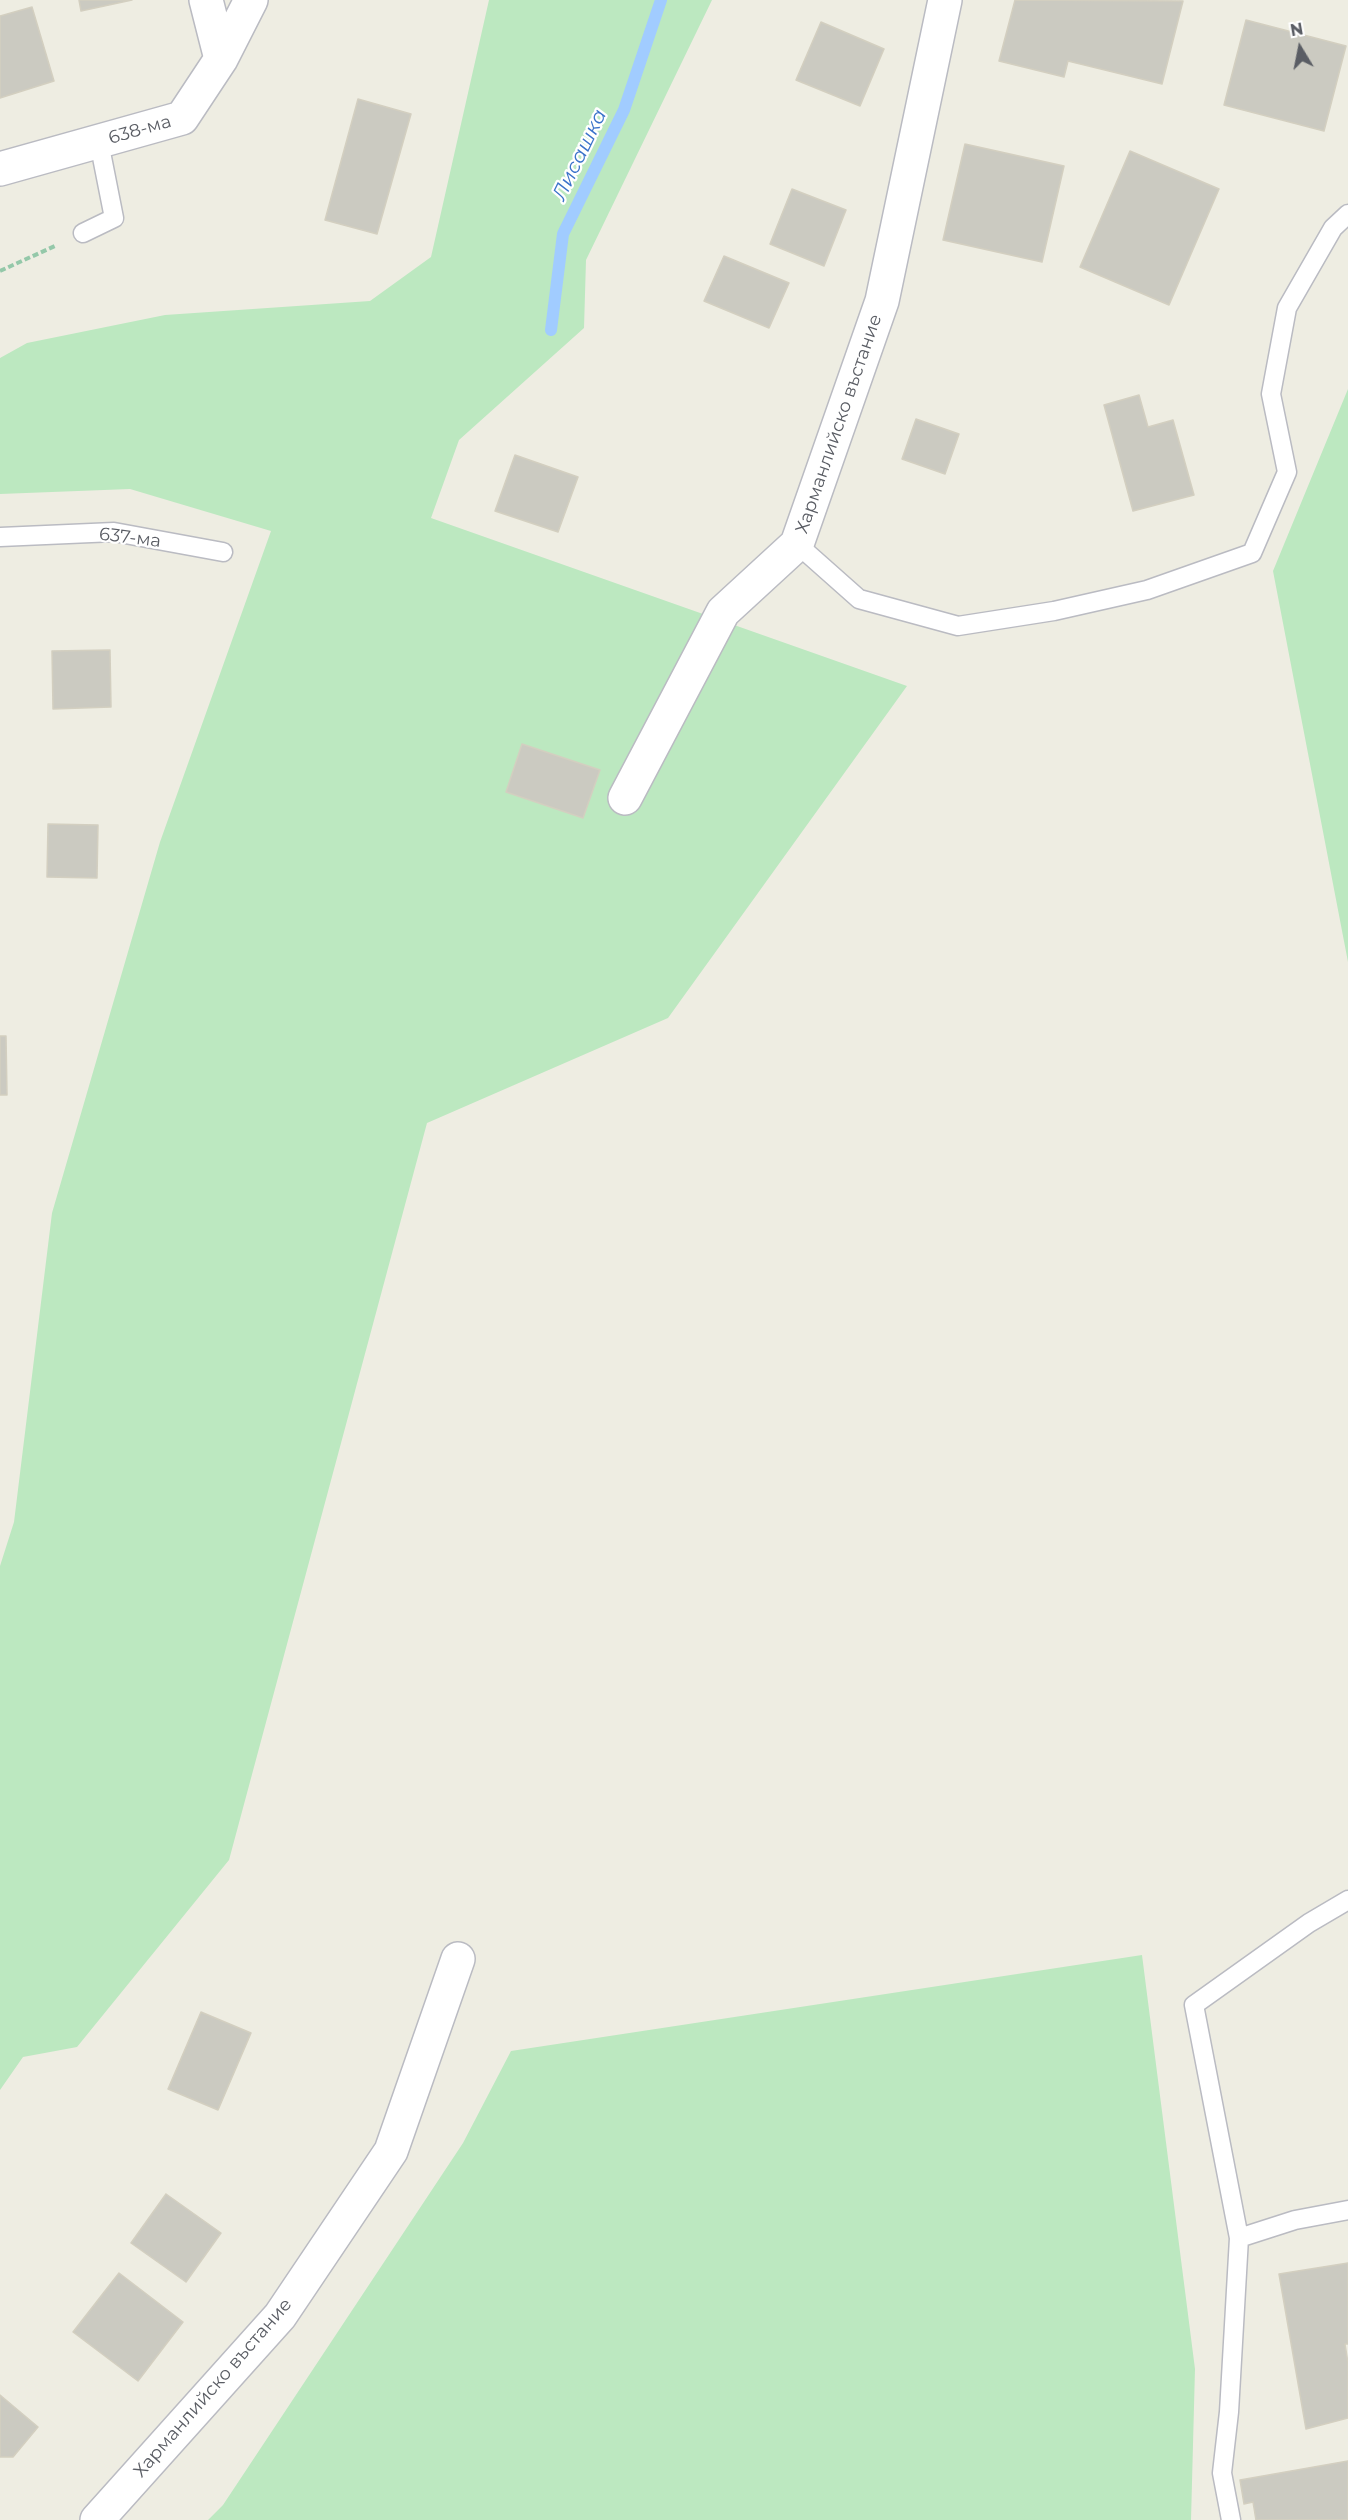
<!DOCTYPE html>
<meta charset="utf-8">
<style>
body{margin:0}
#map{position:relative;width:1348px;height:2520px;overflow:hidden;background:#eeede2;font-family:Montserrat,sans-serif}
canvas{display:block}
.north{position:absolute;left:1270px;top:18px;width:60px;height:60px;-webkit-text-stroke:4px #fff;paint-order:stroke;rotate:350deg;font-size:16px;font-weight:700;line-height:24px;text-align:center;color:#5a5d64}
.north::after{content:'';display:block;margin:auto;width:21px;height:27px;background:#5a5d64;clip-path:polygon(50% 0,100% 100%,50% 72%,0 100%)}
</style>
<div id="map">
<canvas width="1348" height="2520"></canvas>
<div class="north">N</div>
</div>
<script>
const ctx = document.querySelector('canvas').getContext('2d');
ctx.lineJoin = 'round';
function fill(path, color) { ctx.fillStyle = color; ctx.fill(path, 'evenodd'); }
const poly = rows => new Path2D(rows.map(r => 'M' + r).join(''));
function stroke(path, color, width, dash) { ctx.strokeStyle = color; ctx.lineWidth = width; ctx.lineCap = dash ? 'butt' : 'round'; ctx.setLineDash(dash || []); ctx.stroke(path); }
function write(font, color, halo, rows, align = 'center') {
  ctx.font = font + ' Montserrat,sans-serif'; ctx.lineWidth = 4.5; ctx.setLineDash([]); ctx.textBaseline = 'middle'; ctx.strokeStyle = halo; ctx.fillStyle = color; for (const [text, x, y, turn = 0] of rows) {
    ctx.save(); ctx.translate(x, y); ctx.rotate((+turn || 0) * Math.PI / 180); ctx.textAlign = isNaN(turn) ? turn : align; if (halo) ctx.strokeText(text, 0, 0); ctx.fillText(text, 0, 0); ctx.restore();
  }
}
fill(poly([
 [489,0,712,0,586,260,584,328,459,440,431,518,907,686,668,1018,427,1123,229,1860,77,2047,23,2057,0,2090,0,1566,14,1522,52,1213,160,842,271,531,130,489,0,494,0,358,27,343,165,315,370,301,431,257],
 [1348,389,1348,962,1273,571],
 [1142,1955,1195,2369,1191,2520,208,2520,223,2505,463,2143,511,2051]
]), '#bce8c0');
stroke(poly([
 [551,330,563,234,624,110,661,0]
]), '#a1ccff', 12);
const building = poly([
 [79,0,132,0,81,11,79,0],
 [1015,0,1183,1,1162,84,1068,61,1064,77,999,61,1015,0],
 [32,7,54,81,0,98,0,16,32,7],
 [1246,20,1346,46,1324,131,1224,105,1246,20],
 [821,22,884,49,860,106,796,80,821,22],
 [358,99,411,114,377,234,325,220,358,99],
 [965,144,1064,166,1042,262,943,240,965,144],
 [1130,151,1219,189,1169,305,1080,267,1130,151],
 [792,189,846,210,824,266,770,244,792,189],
 [724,256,789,283,769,328,704,301,724,256],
 [1139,395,1148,427,1173,420,1194,495,1133,511,1104,405,1139,395],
 [916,419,959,434,945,474,902,459,916,419],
 [515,455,578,477,558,532,495,511,515,455],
 [110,650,111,707,53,709,52,651,110,650],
 [522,744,600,770,583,818,506,792,522,744],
 [48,824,98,825,97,878,47,877,48,824],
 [0,1036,6,1036,7,1095,0,1095,0,1036],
 [201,2012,251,2033,218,2110,168,2089,201,2012],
 [166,2194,221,2233,186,2282,131,2243,166,2194],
 [1348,2263,1348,2344,1345,2344,1348,2363,1348,2418,1306,2429,1279,2274,1348,2263],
 [119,2273,183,2322,138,2381,73,2332,119,2273],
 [0,2395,38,2427,13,2457,0,2457,0,2395],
 [1348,2461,1348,2520,1256,2520,1253,2502,1244,2504,1240,2480,1348,2461]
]);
fill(building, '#cbcac1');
stroke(building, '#d3cfc0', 1.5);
const lane = poly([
 [83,233,114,218,99,142],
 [0,537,114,532,223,552],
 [797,544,859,599,958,626,1054,611,1147,590,1252,553,1287,472,1271,394,1287,308,1333,228,1348,214],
 [1239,2238,1194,2005,1309,1923,1348,1900],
 [1231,2520,1222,2473,1229,2412,1239,2238,1295,2220,1348,2210]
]);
const street = poly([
 [206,0,221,59],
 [0,169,182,118,221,59,251,0],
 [625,798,723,612,797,544,882,301,945,0],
 [97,2520,280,2316,391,2151,458,1959]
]);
stroke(lane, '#babbc2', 21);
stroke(street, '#babbc2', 36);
stroke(poly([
 [0,271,57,245]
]), '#94c8a9', 4, [6, 3]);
stroke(lane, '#fff', 18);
stroke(street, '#fff', 33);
write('18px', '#5a5d64', '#fff', [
 ["638-ма",140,130,-16],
 ["Харманлийско въстание",839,424,-71],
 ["637-ма",130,538,7],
 ["Харманлийско въстание",213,2388,-49]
]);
write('italic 20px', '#3b73ca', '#fff', [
 ["Лисашка",580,155,-64]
]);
</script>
